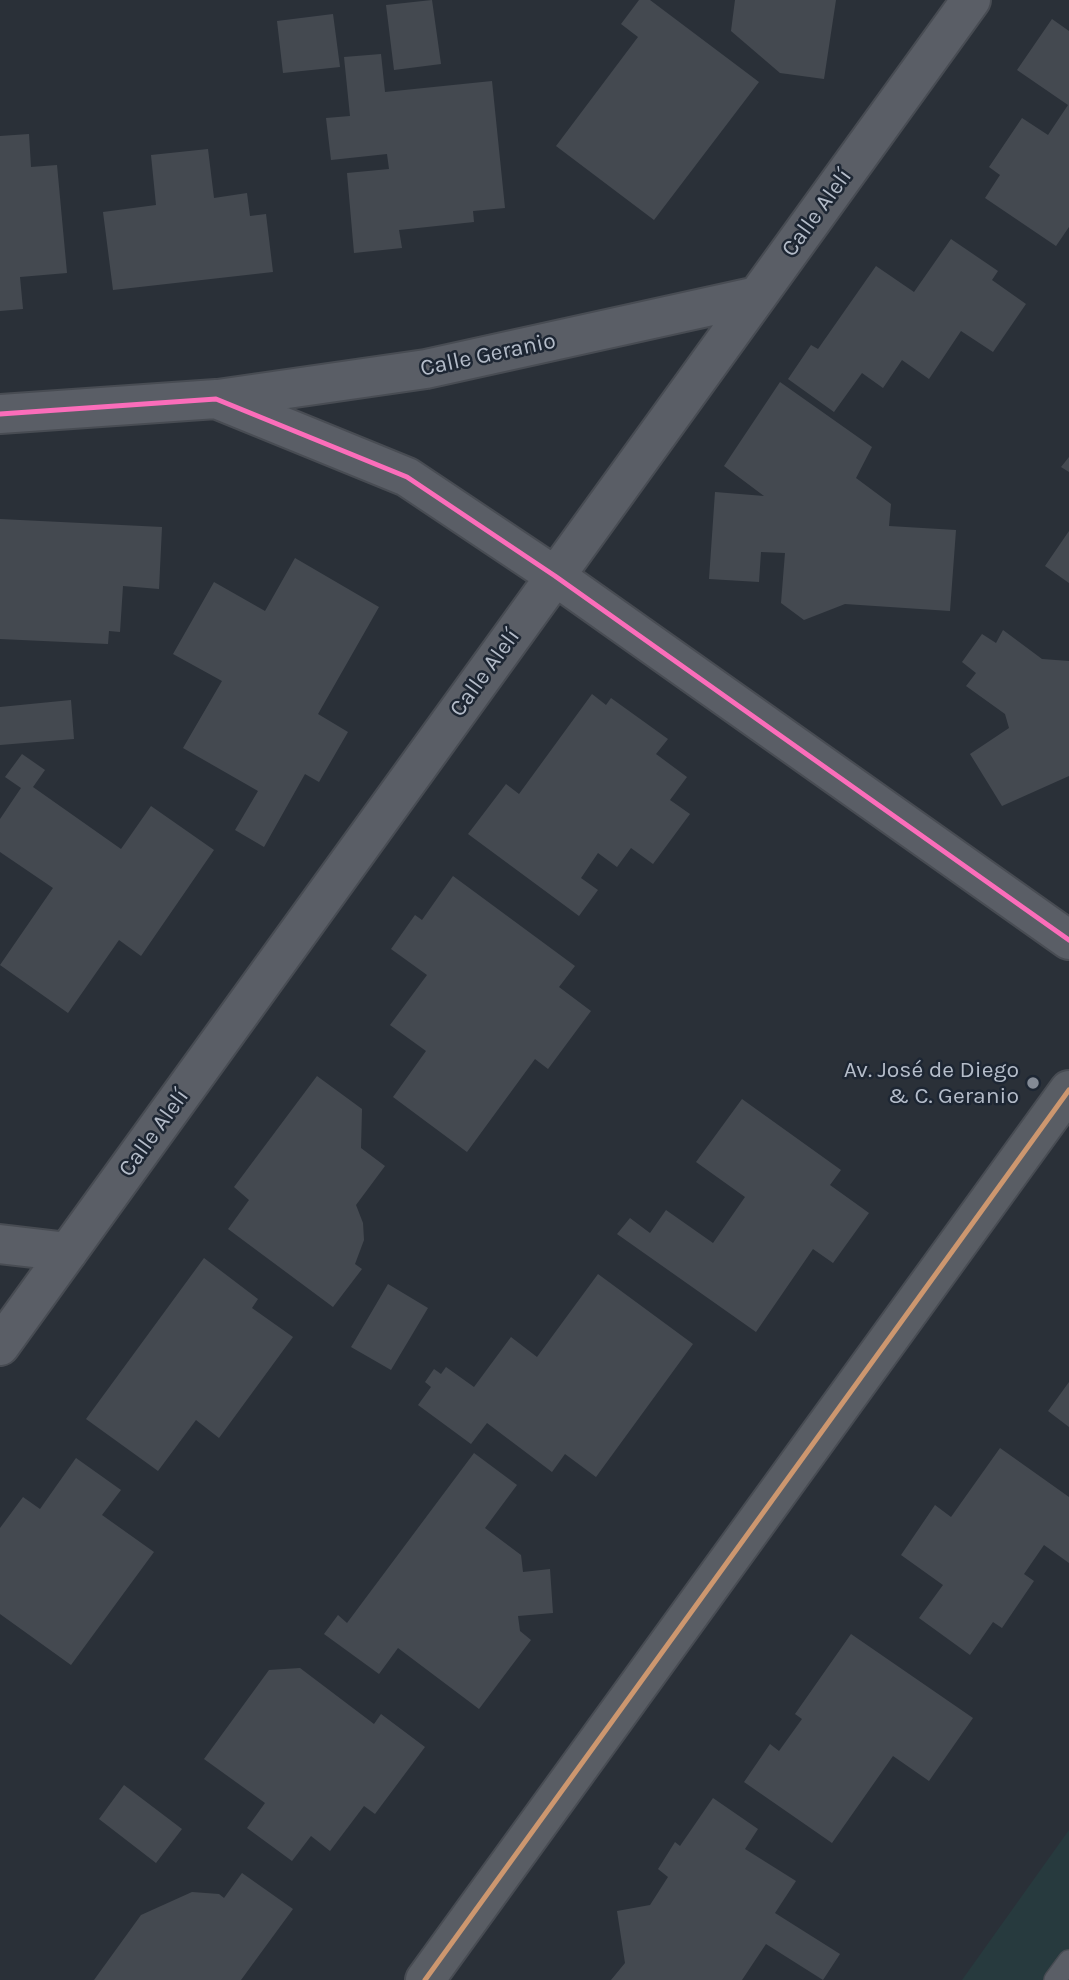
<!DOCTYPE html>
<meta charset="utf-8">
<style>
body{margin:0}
canvas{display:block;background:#2a3038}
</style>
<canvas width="1069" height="1980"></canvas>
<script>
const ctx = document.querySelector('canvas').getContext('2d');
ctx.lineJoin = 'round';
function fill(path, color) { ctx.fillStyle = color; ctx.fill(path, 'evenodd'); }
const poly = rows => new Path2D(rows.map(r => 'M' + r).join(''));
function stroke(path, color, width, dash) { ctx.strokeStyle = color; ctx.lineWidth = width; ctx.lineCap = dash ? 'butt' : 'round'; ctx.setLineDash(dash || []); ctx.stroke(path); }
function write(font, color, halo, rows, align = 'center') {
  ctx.font = font + ' Karla,sans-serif'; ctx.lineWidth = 5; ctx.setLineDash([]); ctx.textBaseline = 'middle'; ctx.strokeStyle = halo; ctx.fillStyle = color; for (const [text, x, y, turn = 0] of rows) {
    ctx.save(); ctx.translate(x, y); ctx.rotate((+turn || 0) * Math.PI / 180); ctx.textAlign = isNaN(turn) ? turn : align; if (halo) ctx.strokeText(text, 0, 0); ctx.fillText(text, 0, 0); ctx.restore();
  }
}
fill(poly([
 [1069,1830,1069,1980,962,1980]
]), '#273a3e');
fill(poly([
 [432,0,441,64,394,70,386,5],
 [639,0,650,0,759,82,654,220,556,146,638,37,621,24],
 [735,0,836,0,824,79,780,73,731,31],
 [333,14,340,67,283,73,277,21],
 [1052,19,1069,31,1069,227,1056,246,985,198,1000,175,989,167,1022,118,1048,135,1068,105,1017,70],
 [381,54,385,92,492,81,505,208,473,211,474,222,399,230,402,248,354,253,347,173,389,169,387,154,331,160,326,118,350,116,344,57],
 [29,134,31,167,57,165,67,273,20,277,23,309,0,311,0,136],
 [208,149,214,198,247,193,250,216,266,214,273,272,113,290,103,212,156,205,151,155],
 [951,239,998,271,992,280,1026,304,993,352,961,331,929,379,902,360,883,388,862,373,834,412,788,379,811,345,818,349,876,266,914,292],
 [780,382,872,447,856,478,891,504,889,526,956,530,950,611,845,604,804,620,781,603,785,553,761,552,759,582,709,579,715,492,764,496,724,466],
 [1069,457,1069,472,1061,467],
 [0,519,162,527,159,589,123,586,120,632,109,631,108,644,0,639],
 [1069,531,1069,583,1045,566],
 [295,558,379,607,318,714,348,732,319,782,305,774,264,847,235,830,258,791,183,748,222,681,173,654,214,582,265,611],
 [1003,630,1042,659,1069,661,1069,776,1002,806,970,754,1009,728,1005,714,966,686,976,673,962,662,982,634,996,643],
 [592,694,606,705,611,698,668,739,656,754,687,777,670,800,690,814,653,864,631,848,617,867,598,853,581,878,598,890,579,916,468,834,506,784,519,794],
 [71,700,74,739,0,745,0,707],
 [22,754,45,770,33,787,121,849,151,806,214,850,141,956,119,940,68,1013,0,965,53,888,0,852,0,819,21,788,5,777],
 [453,876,575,966,559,987,591,1011,548,1069,535,1059,467,1152,393,1097,426,1051,390,1025,427,975,391,949,415,915,422,920],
 [317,1076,362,1109,361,1148,385,1166,356,1205,363,1223,364,1240,355,1264,362,1269,333,1307,228,1229,249,1200,234,1187],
 [742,1099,841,1170,830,1185,869,1213,833,1263,813,1249,756,1332,617,1234,630,1218,650,1233,666,1210,713,1243,745,1197,696,1162],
 [204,1258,258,1299,252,1308,293,1337,219,1438,196,1420,158,1471,86,1419],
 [598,1274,693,1344,596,1477,565,1454,552,1472,487,1423,471,1444,418,1405,431,1387,425,1382,434,1369,441,1374,446,1367,474,1387,511,1337,537,1357],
 [388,1284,428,1308,391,1370,351,1347],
 [1069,1382,1069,1427,1048,1411],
 [1000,1448,1069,1497,1069,1563,1044,1545,1024,1574,1034,1581,1002,1628,993,1622,970,1655,919,1618,943,1585,901,1555,935,1505,951,1517],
 [474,1453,517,1485,485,1528,521,1555,523,1572,550,1569,553,1613,518,1616,520,1631,531,1640,479,1709,398,1648,379,1674,324,1634,338,1615,347,1623],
 [76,1458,121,1490,102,1515,154,1552,71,1665,0,1614,0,1528,23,1497,40,1509],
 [851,1634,973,1718,929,1781,893,1756,832,1843,744,1782,770,1744,779,1751,802,1719,795,1714],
 [300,1668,374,1724,381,1714,425,1747,375,1814,364,1806,330,1851,311,1836,292,1861,247,1828,265,1803,204,1759,269,1670],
 [124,1785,182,1829,156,1863,99,1819],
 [713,1798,758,1829,745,1849,796,1881,775,1913,840,1954,823,1980,766,1944,742,1980,611,1980,625,1963,617,1911,650,1905,668,1877,658,1869,675,1842,680,1846],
 [242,1873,293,1909,241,1980,94,1980,141,1915,192,1892,219,1894,224,1898]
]), '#444950');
const lane = poly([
 [1055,1980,1069,1961]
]);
const street = poly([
 [218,399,426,369,757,296],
 [0,414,216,399,407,477,555,576,1069,940],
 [0,1244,68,1252],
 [0,1346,971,0]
]);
const secondary = poly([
 [425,1980,1069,1090]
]);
stroke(lane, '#484c53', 24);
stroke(street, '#484c53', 42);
stroke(secondary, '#484c53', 42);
stroke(lane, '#5a5e66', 21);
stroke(street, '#5a5e66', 38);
stroke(secondary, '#595d64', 38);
stroke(poly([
 [0,414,216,399,407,477,555,576,1069,940]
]), '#fb6dba', 5);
stroke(poly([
 [425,1980,1069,1090]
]), '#cd976f', 5);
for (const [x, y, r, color] of [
 [1033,1083,7,"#848b96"]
]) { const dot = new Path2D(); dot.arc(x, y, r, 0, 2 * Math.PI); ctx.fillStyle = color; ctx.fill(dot); stroke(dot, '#1d2633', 2.5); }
write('23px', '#b4bcc9', '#1d2633', [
 ["Calle Alelí",817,213,-54],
 ["Calle Geranio",488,355,-12],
 ["Calle Alelí",485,673,-54],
 ["Calle Alelí",154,1133,-54]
]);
write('23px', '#b4bcc9', '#1d2633', [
 ["Av. José de Diego",1019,1070],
 ["& C. Geranio",1019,1096]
], 'right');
</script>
